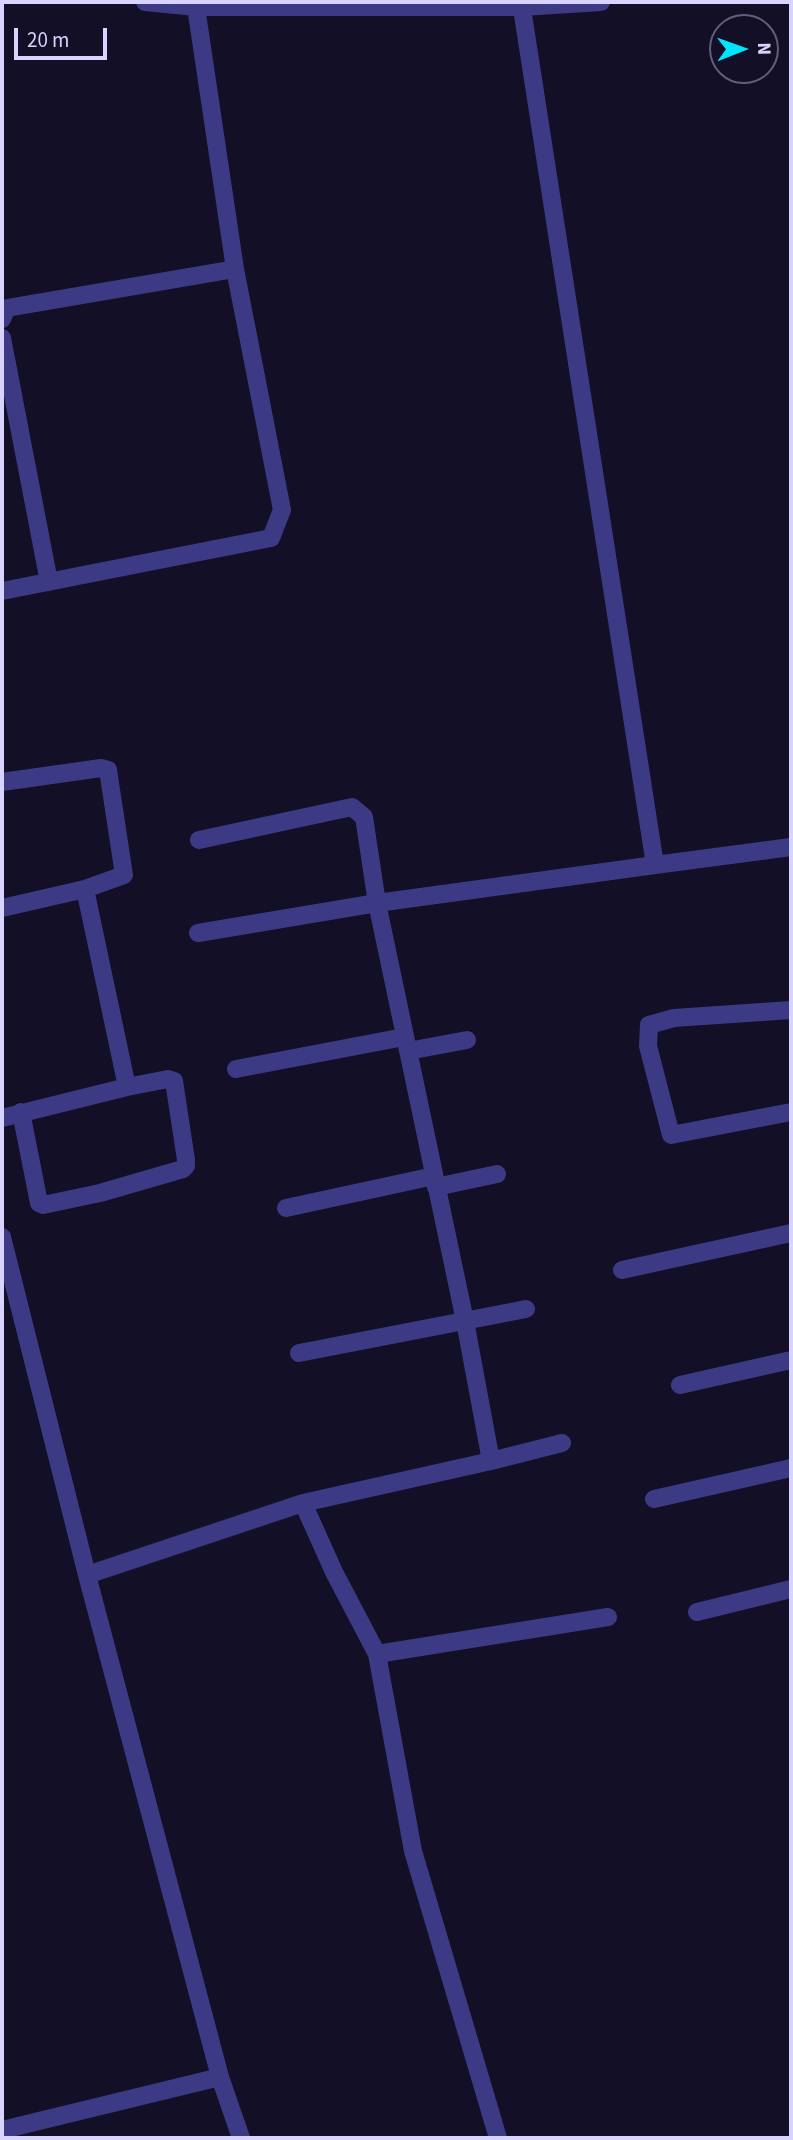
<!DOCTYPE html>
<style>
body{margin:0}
#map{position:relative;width:793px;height:2140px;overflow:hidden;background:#130f26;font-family:"Source Sans 3",sans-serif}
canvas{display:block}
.frame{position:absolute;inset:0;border:4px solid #d9d4ff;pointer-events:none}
.north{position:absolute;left:709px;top:14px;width:70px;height:70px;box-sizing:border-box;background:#130f26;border:2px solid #625e7d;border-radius:50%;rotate:89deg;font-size:19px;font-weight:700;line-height:28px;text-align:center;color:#d9d4ff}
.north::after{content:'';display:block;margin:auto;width:24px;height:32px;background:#00e5ff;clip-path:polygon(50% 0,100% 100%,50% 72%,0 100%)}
.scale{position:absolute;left:14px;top:28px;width:93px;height:32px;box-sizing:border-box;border:4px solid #d9d4ff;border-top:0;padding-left:9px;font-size:21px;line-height:24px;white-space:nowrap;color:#d9d4ff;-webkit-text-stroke:5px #130f26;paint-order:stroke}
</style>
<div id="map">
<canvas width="793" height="2140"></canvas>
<div class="frame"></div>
<div class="north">N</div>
<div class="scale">20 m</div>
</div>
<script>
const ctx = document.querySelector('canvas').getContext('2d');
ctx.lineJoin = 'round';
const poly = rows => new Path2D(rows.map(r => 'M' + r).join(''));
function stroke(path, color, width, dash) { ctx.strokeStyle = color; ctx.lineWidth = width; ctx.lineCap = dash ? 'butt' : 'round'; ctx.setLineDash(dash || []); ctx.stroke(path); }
stroke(poly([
 [145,2,196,7,522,7,601,2],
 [521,2,655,865,791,847],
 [2,319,7,308,235,269],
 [2,338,49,582],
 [2,591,271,538,282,510,235,269,196,7],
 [2,782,101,768,108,770,124,875,85,889],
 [2,908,85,889,127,1087,2,1118],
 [198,933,377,903,364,817,352,807,199,840],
 [791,1010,674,1018,649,1025,648,1046,671,1135,791,1112],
 [408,1051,467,1040],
 [236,1069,404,1037],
 [21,1112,38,1198,39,1203,43,1205,100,1193,183,1169,186,1166,186,1160,174,1081,168,1079,127,1087],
 [436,1187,497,1174],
 [286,1208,434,1176],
 [2,1237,87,1575,303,1503,334,1572,377,1654,413,1851,498,2138],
 [622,1270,791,1233],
 [299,1353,526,1309],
 [680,1385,791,1360],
 [491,1461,562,1443],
 [654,1499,791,1468],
 [303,1503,491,1461,465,1321,377,903,655,865],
 [87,1575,220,2077,241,2138],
 [697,1612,791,1589],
 [377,1654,608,1617],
 [2,2130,220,2077]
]), '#3d3a85', 18);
</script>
